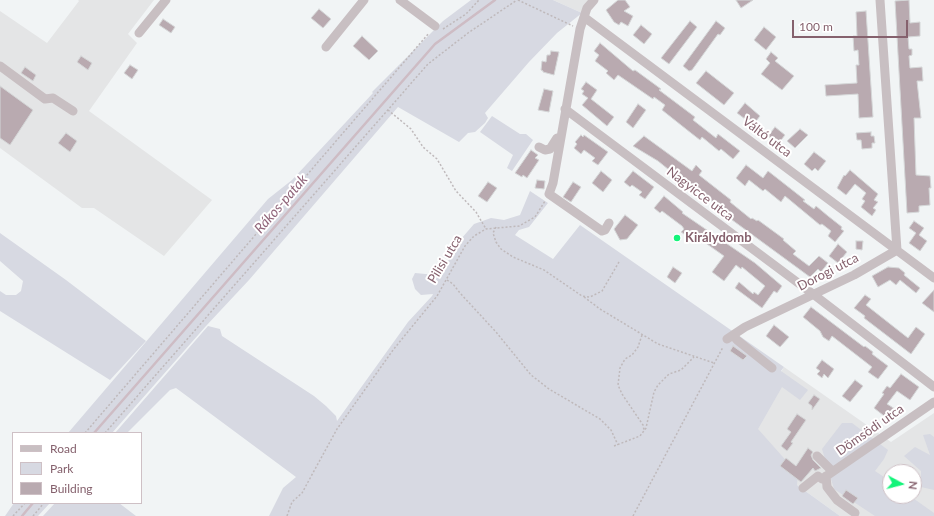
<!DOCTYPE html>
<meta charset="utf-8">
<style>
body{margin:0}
#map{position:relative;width:934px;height:516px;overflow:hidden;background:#f1f4f5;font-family:Lato,sans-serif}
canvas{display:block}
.legend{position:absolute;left:12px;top:432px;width:130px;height:72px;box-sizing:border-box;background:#fff;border:1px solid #cec0c5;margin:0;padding:5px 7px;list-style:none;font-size:12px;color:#85616d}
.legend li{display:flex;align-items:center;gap:8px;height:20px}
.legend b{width:20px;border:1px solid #cec0c5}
.north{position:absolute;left:882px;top:464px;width:40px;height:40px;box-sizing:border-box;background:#fff;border:1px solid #cec0c5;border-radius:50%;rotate:97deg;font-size:11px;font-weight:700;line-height:16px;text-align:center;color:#85616d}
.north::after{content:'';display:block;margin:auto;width:14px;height:18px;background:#13f47a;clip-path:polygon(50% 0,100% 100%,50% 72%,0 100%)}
.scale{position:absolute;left:792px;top:20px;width:116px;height:18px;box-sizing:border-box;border:2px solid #85616d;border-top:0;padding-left:5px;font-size:12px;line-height:14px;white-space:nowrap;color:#85616d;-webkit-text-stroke:3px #fff;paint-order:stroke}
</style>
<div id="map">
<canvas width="934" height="516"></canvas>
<ul class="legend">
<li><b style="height:5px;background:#c8bfc2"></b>Road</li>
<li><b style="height:11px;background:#d7d9e2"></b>Park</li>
<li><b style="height:11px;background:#b9aab0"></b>Building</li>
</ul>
<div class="north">N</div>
<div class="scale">100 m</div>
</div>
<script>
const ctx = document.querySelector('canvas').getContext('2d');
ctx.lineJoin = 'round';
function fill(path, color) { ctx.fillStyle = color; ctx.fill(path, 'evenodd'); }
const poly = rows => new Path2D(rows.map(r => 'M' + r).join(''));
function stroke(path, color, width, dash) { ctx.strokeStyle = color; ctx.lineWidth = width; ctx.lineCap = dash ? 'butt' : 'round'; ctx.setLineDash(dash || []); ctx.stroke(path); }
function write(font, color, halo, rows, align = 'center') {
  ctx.font = font + ' Lato,sans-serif'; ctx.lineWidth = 4; ctx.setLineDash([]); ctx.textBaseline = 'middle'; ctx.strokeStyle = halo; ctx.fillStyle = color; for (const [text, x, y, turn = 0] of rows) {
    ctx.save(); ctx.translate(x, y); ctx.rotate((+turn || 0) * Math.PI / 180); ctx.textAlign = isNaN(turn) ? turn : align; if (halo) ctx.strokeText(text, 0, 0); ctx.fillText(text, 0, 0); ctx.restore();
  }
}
fill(poly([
 [78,0,154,0,128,34,137,43,89,111,212,200,164,256,94,208,82,208,0,148,0,11,47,43,79,1],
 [553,0,590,0,582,13],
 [784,367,891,442,934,413,934,516,840,516,740,444],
 [890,472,914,472,914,496,890,496]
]), '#e4e5e6');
fill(poly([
 [471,0,553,0,582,13,557,33,529,62,485,113,488,118,485,123,475,132,468,133,459,142,398,107,249,280,206,326,112,433,68,433,268,199,292,180,373,93,372,92,443,21],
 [492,116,520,134,526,134,533,140,512,171,507,168,513,155,480,132],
 [530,191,548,203,529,227,519,230,515,235,553,259,580,225,784,367,781,371,808,390,800,400,782,387,758,429,798,474,797,485,840,516,269,516,283,488,296,477,176,388,170,390,127,433,115,433,208,326,220,329,222,336,314,396,326,406,336,416,337,421,408,322,432,296,433,294,421,295,415,289,412,279,415,273,436,275,440,279,455,246,474,224,491,218,504,220,520,215],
 [0,233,66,280,146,341,110,380,0,311,0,291,6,295,16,295,21,291,23,281,0,261],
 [842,423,852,423,888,450,884,459,875,471,890,481,890,496,910,496,934,513,934,516,875,516,834,489,822,449],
 [930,434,934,437,934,490,921,487,921,471,904,456,915,447,930,455,923,435],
 [14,503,50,503,38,516,5,516],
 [55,503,119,503,136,516,43,516]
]), '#d7d9e2');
stroke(poly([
 [94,433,435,44,495,0],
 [22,516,33,503]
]), '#cebcc4', 2.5);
const building = poly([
 [618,0,625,0,630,7,624,11,633,16,628,26,621,22,619,25,614,22,606,10,618,0],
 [736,0,753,0,741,8,736,0],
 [909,0,910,23,920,22,920,36,908,37,909,49,912,49,912,55,909,56,910,68,922,67,923,81,917,81,921,118,914,118,916,175,930,176,931,188,929,188,930,205,919,206,919,212,907,213,895,1,909,0],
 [319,9,331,19,323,28,311,18,319,9],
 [866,11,873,117,859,118,858,94,826,96,825,85,857,83,856,65,859,65,858,50,854,51,853,36,857,36,856,12,866,11],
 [163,19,175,27,171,33,159,25,163,19],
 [690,21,697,27,669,64,661,58,690,21],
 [716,21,725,28,720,35,718,34,692,70,689,71,683,66,716,21],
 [641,25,652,34,644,44,633,35,641,25],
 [764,27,776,37,766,50,754,40,764,27],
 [362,36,378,51,369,60,353,46,362,36],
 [600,43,633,71,635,70,661,89,659,90,695,117,693,120,716,138,718,134,740,151,733,159,721,149,719,151,702,137,700,140,691,133,662,110,665,105,654,97,653,99,618,75,614,80,606,73,608,71,595,61,599,55,594,51,600,43],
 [551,51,559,52,554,75,543,72,543,71,541,70,542,61,546,62,547,55,550,55,551,51],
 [771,52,778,58,775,61,794,76,782,90,761,74,770,63,766,59,771,52],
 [81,56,92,63,88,70,77,62,81,56],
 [130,65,138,70,132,79,124,73,130,65],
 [25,67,36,75,33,81,21,73,25,67],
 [706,71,734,93,724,105,696,83,706,71],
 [586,82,597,90,591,99,614,117,607,126,582,105,588,98,582,94,584,91,581,89,586,82],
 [0,86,33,110,10,145,0,138,0,86],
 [544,89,553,91,549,112,538,110,544,89],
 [745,103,760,116,753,125,737,113,745,103],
 [638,104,646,110,633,128,626,122,638,104],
 [775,127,785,135,778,144,768,136,775,127],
 [800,129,808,135,795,148,787,141,800,129],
 [871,132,871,136,874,136,875,143,872,143,872,148,862,149,861,140,857,140,856,133,871,132],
 [66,133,77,141,70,152,58,143,66,133],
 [581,135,583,137,584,135,608,152,598,165,592,161,595,158,584,150,581,154,574,148,577,144,575,142,581,135],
 [644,136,692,171,696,165,702,171,699,175,731,200,730,202,751,219,752,218,757,221,758,220,784,239,783,240,796,251,793,254,809,266,819,256,828,263,821,272,818,269,810,277,724,214,715,207,717,205,693,187,690,190,678,180,679,178,658,161,633,146,644,136],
 [531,150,538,155,535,158,539,160,527,178,523,175,522,177,515,173,531,150],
 [814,152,826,161,818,171,815,168,812,171,804,164,814,152],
 [746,165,763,178,768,171,805,200,803,201,814,209,816,206,828,216,842,227,841,229,844,231,835,242,828,236,831,231,822,224,820,225,785,196,781,202,765,189,763,191,749,180,745,186,736,178,746,165],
 [850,170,878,194,874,200,878,202,873,208,876,210,872,216,861,207,865,201,862,199,866,193,855,184,846,195,837,188,844,175,845,176,850,170],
 [601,171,612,180,603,192,592,183,601,171],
 [633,171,654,187,645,199,639,195,642,192,632,185,630,187,624,182,633,171],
 [537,180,545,181,544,189,535,188,537,180],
 [488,182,497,188,487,202,478,196,488,182],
 [573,182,581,187,571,202,563,197,573,182],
 [664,196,683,212,682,213,755,263,782,286,777,293,774,291,762,308,735,288,739,282,753,294,754,292,758,295,765,286,742,267,741,269,736,265,724,281,712,272,724,256,690,232,687,236,681,232,684,229,682,226,662,211,660,213,654,208,664,196],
 [625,215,638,225,627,239,620,240,614,229,625,215],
 [914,221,924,228,919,235,927,241,920,251,909,243,916,233,909,228,914,221],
 [856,241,863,241,862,250,856,249,856,241],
 [838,244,847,252,838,263,829,256,838,244],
 [673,267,682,273,675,283,667,277,673,267],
 [888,267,899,268,905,273,904,275,920,288,916,293,900,280,896,285,890,280,878,287,872,276,888,267],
 [934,290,934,312,922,303,934,290],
 [865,295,871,299,866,305,908,338,916,327,925,334,911,354,864,318,865,316,854,308,865,295],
 [811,307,864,347,865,346,873,352,872,354,888,366,878,379,868,372,872,367,832,336,829,341,823,337,820,331,803,317,811,307],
 [774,325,789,337,780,347,766,336,774,325],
 [733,346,747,356,743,360,730,351,733,346],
 [822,360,834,369,828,378,824,374,822,378,817,374,820,371,816,368,822,360],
 [901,374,919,387,910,400,897,391,887,404,895,409,888,419,874,408,884,394,882,393,887,386,890,388,901,374],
 [855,380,863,386,850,402,842,396,855,380],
 [814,395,820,399,812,410,812,406,808,403,814,395],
 [797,414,806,420,791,442,793,443,787,451,781,446,791,432,787,429,797,414],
 [808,448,813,452,811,455,813,460,821,468,815,471,813,468,801,482,780,466,786,458,796,466,808,448],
 [846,490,858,498,853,504,842,496,846,490]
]);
fill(building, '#b9aab0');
stroke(building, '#d4d6d7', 1);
stroke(poly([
 [518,0,573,26],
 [443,29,466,14,479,0],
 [388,110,411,129,423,147,437,159,456,191,476,212,486,229],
 [496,227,493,233,496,242,501,249,513,257,544,270,582,296,590,297,602,291,619,262],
 [447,280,453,284,460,293,496,332,531,375,549,389,600,419,611,430,618,445],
 [584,297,600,309,658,344,714,363],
 [642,335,638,347,632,355,625,359,620,368,618,385,622,394,643,425,644,430],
 [85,433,429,33],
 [105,433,428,64,468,33,517,0],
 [614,446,640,436,646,428,654,392,658,385,669,374,681,370,694,357],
 [13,516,25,503],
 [33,516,44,503],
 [287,516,292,502,302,493,337,429,393,350,437,296,465,246,474,236,486,229,519,226,535,217,545,201],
 [633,516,723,347]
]), '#bfb9bb', 1.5, [2, 2]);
stroke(poly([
 [400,0,435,26],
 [594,0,587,8,580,29,553,183,549,194,602,231,605,230,609,223],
 [584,17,934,278],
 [139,33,166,0],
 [326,47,364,0],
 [0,66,45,99,53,98,73,111],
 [565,109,813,294,934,387],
 [539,147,545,150,550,149,557,138,561,137],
 [733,335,737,340,772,368],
 [727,339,745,327,854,275,897,250,880,0],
 [817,456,832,471],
 [826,476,827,487,837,500,855,513],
 [803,488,818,476,822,479,934,402]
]), '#c8bfc2', 9);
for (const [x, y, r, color] of [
 [677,238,4,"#13f47a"]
]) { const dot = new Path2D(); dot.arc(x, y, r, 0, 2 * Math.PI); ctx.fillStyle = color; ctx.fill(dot); stroke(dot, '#fff', 1.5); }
write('13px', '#85616d', '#fff', [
 ["Váltó utca",767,137,37],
 ["Nagyicce utca",700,194,37],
 ["Pilisi utca",445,259,-59],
 ["Dorogi utca",828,272,-27],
 ["Dömsödi utca",870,430,-35]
]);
write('bold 13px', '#85616d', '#fff', [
 ["Királydomb",685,238]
], 'left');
write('italic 14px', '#91667b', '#fff', [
 ["Rákos-patak",281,204,-49]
]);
</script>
